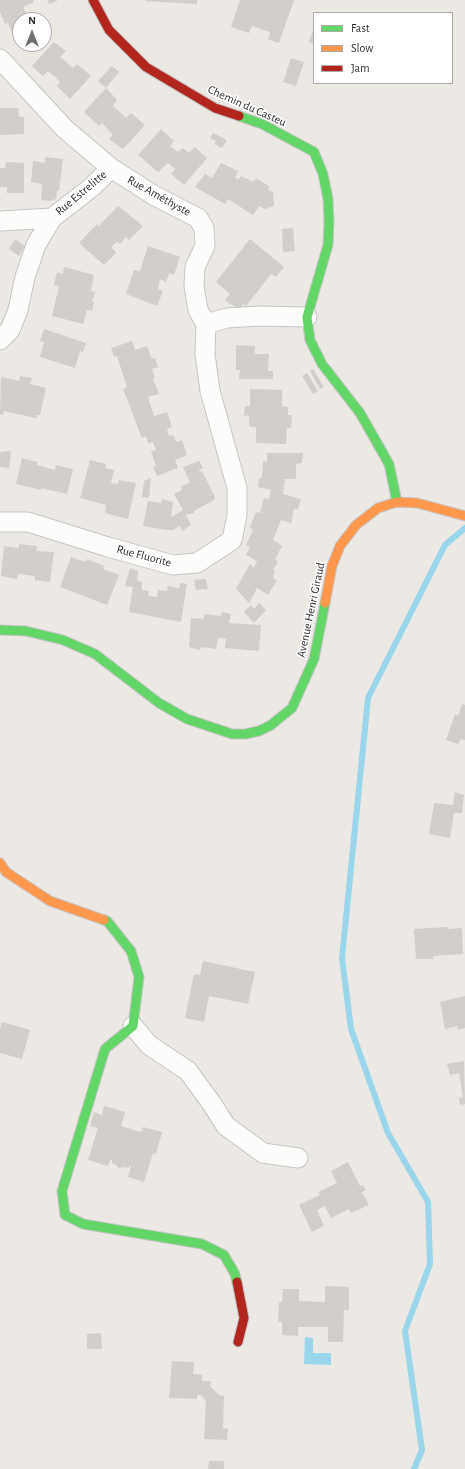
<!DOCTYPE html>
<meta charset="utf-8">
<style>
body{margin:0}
#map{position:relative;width:465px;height:1469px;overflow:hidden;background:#ece8e4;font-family:"Alegreya Sans",sans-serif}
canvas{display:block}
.legend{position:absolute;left:313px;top:12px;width:140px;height:72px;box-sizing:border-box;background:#fff;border:1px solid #ababab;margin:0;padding:5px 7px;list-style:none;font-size:12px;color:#2e2e2e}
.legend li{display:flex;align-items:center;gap:8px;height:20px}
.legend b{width:20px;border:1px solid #ababab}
.north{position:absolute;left:12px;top:12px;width:40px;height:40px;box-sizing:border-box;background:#fff;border:1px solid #ababab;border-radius:50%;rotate:0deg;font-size:11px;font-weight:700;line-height:16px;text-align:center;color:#2e2e2e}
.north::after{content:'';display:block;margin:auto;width:14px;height:18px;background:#706f6e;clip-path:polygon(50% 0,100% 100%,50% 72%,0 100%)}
</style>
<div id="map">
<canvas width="465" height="1469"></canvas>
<ul class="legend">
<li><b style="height:5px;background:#63d668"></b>Fast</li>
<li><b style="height:5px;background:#ff974d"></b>Slow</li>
<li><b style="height:5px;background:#b3261e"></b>Jam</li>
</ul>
<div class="north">N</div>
</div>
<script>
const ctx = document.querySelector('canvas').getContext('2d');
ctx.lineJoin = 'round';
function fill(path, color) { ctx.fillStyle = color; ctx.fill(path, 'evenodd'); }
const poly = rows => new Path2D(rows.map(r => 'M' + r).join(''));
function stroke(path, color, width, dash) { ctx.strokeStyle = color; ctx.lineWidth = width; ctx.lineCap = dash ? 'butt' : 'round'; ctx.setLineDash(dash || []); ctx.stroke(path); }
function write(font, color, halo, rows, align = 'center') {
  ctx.font = font + ' "Alegreya Sans",sans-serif'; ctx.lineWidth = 3; ctx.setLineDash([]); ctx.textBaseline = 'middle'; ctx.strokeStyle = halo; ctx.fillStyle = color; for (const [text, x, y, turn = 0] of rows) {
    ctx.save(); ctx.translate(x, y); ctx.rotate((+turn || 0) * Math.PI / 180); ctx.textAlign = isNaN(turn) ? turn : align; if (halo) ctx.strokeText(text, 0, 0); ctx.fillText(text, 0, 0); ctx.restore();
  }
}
fill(poly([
 [305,1337,313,1338,313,1353,331,1353,331,1365,304,1364]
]), '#99d6ec');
stroke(poly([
 [414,1469,422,1450,405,1331,430,1264,428,1202,388,1133,351,1029,342,958,368,698,445,545,465,528]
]), '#99d6ec', 6);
fill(poly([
 [0,0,33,0,34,2,23,7,28,16,37,13,40,20,20,20,20,38,15,40,8,23,5,24,0,12],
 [48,0,57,0,57,1,49,4],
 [146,0,197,0,197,4,146,1],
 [240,0,294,0,279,43,268,39,270,32,252,26,249,33,231,27],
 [314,28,314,44,309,42],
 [54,42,66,51,60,57,73,68,77,64,91,76,70,99,57,86,60,82,55,77,48,71,43,76,32,66],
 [291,58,304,62,296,86,283,82],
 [112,66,119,72,106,88,117,100,113,106,126,118,131,113,145,125,123,149,109,139,113,135,102,123,99,126,84,112,106,88,98,81],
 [0,108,18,108,19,117,24,117,24,134,0,135],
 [161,129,174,141,170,146,178,152,183,148,189,153,195,147,207,158,184,185,171,174,175,169,168,163,158,172,138,155],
 [213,133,227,140,222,148,214,144,216,141,210,138],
 [45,157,63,159,59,191,57,191,56,199,50,201,41,200,42,184,31,182,33,161,45,163],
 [6,162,24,163,24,193,7,193,7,187,0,187,0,168,5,168],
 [221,163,238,171,235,178,239,179,241,176,253,182,256,178,269,186,268,190,273,192,274,206,265,209,259,206,253,215,228,199,225,204,195,187,205,174,212,178],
 [118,206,143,226,129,240,126,237,120,244,117,242,111,247,116,253,104,265,79,243,97,224,99,226],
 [293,228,295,251,283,252,282,229],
 [15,239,25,246,19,256,9,249],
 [250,239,284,267,276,277,271,274,246,306,243,304,239,310,225,300,230,294,216,282],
 [148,246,180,257,174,275,169,273,166,282,160,279,158,289,163,291,157,306,126,294,134,270,140,271],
 [64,267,94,275,91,291,95,292,92,302,94,302,92,311,87,310,83,324,52,316,59,286,54,285,57,272,63,274],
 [44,329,86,343,83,352,80,351,75,368,40,357,44,342,40,341],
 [132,341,135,350,147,346,152,359,155,358,158,367,152,369,155,378,153,379,159,394,148,397,154,416,167,412,172,427,167,429,169,436,173,435,176,442,182,440,187,455,175,460,178,468,157,476,153,467,156,466,151,451,156,450,153,442,148,443,146,436,142,438,123,389,127,387,117,356,114,357,111,348],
 [236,345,255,346,255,354,269,354,268,371,273,371,273,379,239,379,240,370,236,370],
 [313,369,324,387,320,389,310,371],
 [307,373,318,391,313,394,302,376],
 [20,376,32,378,30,384,46,388,40,415,37,415,36,418,4,411,3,415,0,414,1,377,19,381],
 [250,389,282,390,282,406,288,407,288,415,292,415,291,428,287,428,286,444,256,443,256,427,249,426,249,415,244,416,245,406,250,406],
 [11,451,9,468,0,467,0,452],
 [267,453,303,453,302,463,296,464,296,479,285,479,283,494,301,499,298,509,294,509,291,523,281,520,273,540,282,546,275,559,278,562,273,570,275,571,273,578,277,580,268,595,257,588,249,603,236,589,250,564,254,568,257,561,246,555,250,547,246,545,253,530,250,527,256,512,260,513,264,498,269,499,271,490,258,487,259,478,262,478,263,461,267,462],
 [22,458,37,462,37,465,55,470,56,465,73,469,67,494,41,488,41,490,16,484],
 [90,460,106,464,105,468,114,470,111,483,118,484,119,480,136,483,128,519,105,513,106,505,80,498],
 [199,461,203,468,199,470,200,472,202,471,215,497,214,500,194,511,194,513,186,515,191,525,182,531,180,526,173,530,167,530,143,526,148,501,161,503,162,499,173,502,171,517,183,510,174,494,182,490,181,487,190,482,183,467],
 [151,478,149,498,142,497,144,481],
 [19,544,37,546,36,551,54,552,50,582,35,580,35,576,18,574,17,579,1,576,4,546,19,548],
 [71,557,85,562,87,559,104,566,103,569,119,575,107,605,60,587],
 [130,568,138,571,137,581,142,582,142,590,149,591,148,596,157,597,158,590,167,591,168,586,179,588,180,583,187,584,181,622,129,612,133,587,125,586],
 [206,579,208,589,196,590,194,580],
 [259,603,266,610,254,623,244,612,251,605,254,609],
 [222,612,231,614,229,623,261,625,259,651,225,648,226,639,218,638,216,649,201,647,200,650,189,647,191,618,203,619,205,614,221,616],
 [462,704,465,705,465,740,461,739,458,744,446,740,455,714,458,716],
 [455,792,464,795,462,813,454,813,450,838,429,834,434,803,453,805],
 [448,927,448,929,462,928,463,954,433,956,433,959,416,959,414,929],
 [203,961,255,972,248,1004,209,996,204,1022,185,1018,194,974,200,975],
 [465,996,465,1028,458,1030,457,1026,445,1029,440,1002],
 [2,1022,30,1030,22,1059,0,1053,0,1028],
 [464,1061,465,1104,460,1105,459,1098,463,1097,459,1073,450,1075,447,1064],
 [104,1106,125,1112,121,1126,141,1132,143,1127,162,1132,156,1154,153,1153,144,1182,128,1177,131,1166,129,1166,129,1168,125,1167,119,1168,115,1164,112,1163,112,1160,110,1160,108,1166,88,1160,98,1128,90,1126,94,1112,102,1115],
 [348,1162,360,1186,363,1185,366,1190,362,1192,369,1205,351,1213,349,1209,331,1218,325,1206,317,1210,324,1226,312,1232,299,1205,320,1195,318,1192,337,1183,331,1171],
 [325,1286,349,1287,349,1310,344,1310,343,1342,328,1342,328,1327,298,1327,298,1336,282,1335,282,1322,278,1322,279,1302,282,1302,283,1289,299,1289,299,1301,325,1302],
 [101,1333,102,1349,87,1349,87,1334],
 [172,1361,194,1362,193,1374,202,1375,202,1381,211,1381,210,1386,219,1395,224,1396,223,1428,228,1429,227,1440,204,1439,206,1401,201,1395,197,1395,197,1399,169,1398],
 [209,1461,224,1461,224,1469,208,1469]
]), '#d1cecb');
const street = poly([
 [0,59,65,129,111,168,155,196,198,218,204,228,205,246,195,267,194,286,198,310,206,324],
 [0,221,52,218],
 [206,324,227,318,259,316,307,317],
 [0,340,10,330,18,310,25,277,36,245,52,218,92,187,111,168],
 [0,522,28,522,108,547,173,565,197,563,232,540,237,515,237,488,210,391,205,354,206,324],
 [133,1026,149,1045,188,1071,212,1104,226,1126,263,1153,298,1158]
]);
const fast = poly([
 [239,116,262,124,314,152,323,174,328,199,329,222,328,245,307,317,310,340,322,364,360,413,389,464,397,502],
 [0,630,26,631,63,640,95,654,159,703,187,719,232,734,245,734,259,731,271,725,292,708,314,659,325,603],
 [104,920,107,921,131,951,139,977,133,1026,105,1049,62,1191,65,1215,83,1224,202,1244,224,1255,235,1274,237,1282]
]);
const slow = poly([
 [325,603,332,566,340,546,356,525,378,508,397,502,417,503,465,516],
 [0,863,6,872,50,901,104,920]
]);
const jam = poly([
 [93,0,109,30,146,67,215,108,239,116],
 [237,1282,244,1318,238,1342]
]);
stroke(street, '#c5c4c5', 21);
stroke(fast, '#c5c4c5', 11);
stroke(slow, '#c5c4c5', 11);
stroke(jam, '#c5c4c5', 11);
stroke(street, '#fcfcfb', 19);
stroke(fast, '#63d668', 9);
stroke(slow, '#ff974d', 9);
stroke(jam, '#b3261e', 9);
write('12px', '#2e2e2e', '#fff', [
 ["Chemin du Casteu",247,106,24],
 ["Rue Estrelitte",81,193,-40],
 ["Rue Améthyste",159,196,29],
 ["Rue Fluorite",144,556,15],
 ["Avenue Henri Giraud",311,610,-78]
]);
</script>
